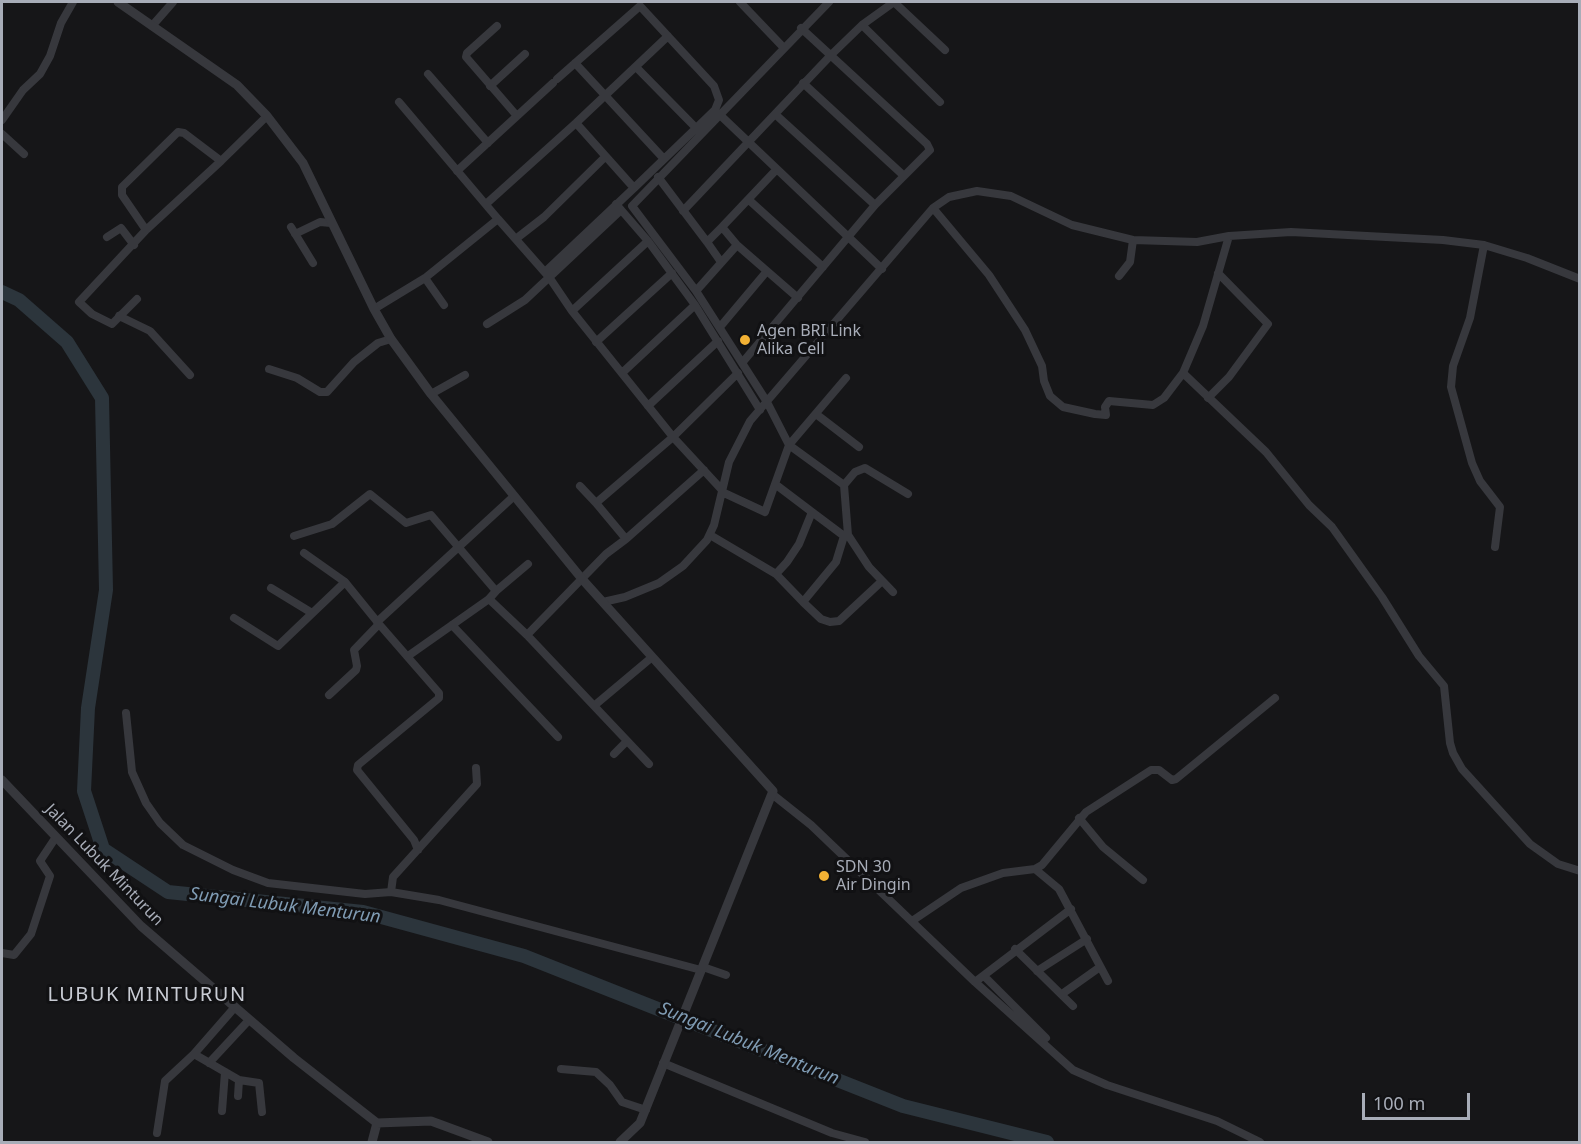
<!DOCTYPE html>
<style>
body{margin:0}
#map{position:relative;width:1581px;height:1144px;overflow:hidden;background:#161618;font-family:"Noto Sans",sans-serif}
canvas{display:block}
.frame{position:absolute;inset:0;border:3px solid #a8adb8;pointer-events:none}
.scale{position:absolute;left:1362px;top:1093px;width:108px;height:27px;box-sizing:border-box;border:3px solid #a8adb8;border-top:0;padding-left:8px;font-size:18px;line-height:21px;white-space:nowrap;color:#a8adb8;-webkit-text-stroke:4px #111113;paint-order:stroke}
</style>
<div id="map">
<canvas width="1581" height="1144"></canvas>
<div class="frame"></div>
<div class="scale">100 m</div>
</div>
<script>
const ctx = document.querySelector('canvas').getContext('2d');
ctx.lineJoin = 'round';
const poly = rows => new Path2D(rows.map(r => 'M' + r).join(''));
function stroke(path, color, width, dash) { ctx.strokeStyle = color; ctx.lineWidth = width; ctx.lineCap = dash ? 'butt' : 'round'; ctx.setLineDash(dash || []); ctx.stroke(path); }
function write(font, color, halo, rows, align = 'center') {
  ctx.font = font + ' "Noto Sans",sans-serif'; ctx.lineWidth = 6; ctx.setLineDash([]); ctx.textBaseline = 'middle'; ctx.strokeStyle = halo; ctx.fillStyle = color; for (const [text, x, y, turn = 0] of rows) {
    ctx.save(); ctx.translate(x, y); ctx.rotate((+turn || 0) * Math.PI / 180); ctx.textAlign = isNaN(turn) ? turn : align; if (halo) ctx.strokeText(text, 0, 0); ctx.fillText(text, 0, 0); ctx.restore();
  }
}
stroke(poly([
 [2,292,19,300,67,342,102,398,106,590,88,708,84,791,103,849,168,892,363,912,524,956,903,1106,1047,1142]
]), '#2c353c', 14);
stroke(poly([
 [740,2,783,47],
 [829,2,632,206,696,291,767,402,789,445,844,485,848,535,869,567,893,592],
 [894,2,945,50],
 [862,25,940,102],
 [152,26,173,2],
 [497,26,467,53,466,57,517,116],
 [575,63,664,159],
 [636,67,696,128],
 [428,74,488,143],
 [557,79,640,6,714,86,719,100,715,110,634,188],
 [803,83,903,175],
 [490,86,525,54],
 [399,102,498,219],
 [719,114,882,269],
 [775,114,875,205],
 [2,120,23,90,40,74,50,56,61,23,73,2],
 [2,134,24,154],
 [221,161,184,133,178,132,122,187,122,195,146,230,221,161,267,116],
 [457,171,553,83],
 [658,177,707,242,722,227,737,245,798,298],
 [749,200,823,267],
 [486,204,576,123,668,36],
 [616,204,648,241,695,305,760,410],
 [933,208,989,275,1025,330,1042,366,1044,381,1050,396,1063,407,1095,414,1106,415,1105,407,1109,401,1153,405,1164,398,1183,373,1203,326,1229,236],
 [683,211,831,55,862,25,894,2],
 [291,227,313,263],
 [722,227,776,170],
 [295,234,320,222,331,223],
 [107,237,121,228,134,245],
 [517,238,544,217,605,157],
 [707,242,721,262],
 [1484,245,1470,318,1453,366,1451,387,1472,463,1480,481,1500,507,1495,547],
 [545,272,634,188,576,123],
 [1119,276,1130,262,1133,240],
 [425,278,444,305],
 [696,291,737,245],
 [137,299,112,324,92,314,79,302,146,230],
 [374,309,425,278,498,219,549,277,572,311,673,437,722,490],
 [572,311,648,241],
 [119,316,150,331,190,375],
 [487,324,525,300,621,210],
 [720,327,767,271],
 [596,342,672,273],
 [742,363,875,205,930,150,927,144,801,28],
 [269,369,297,378,320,392,327,392,354,362,378,343,391,339],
 [622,373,695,305],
 [1183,373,1266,452,1309,505,1332,527,1382,597,1419,656,1444,686,1450,743,1453,753,1462,769,1530,844,1558,864,1580,871],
 [431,394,465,375],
 [1208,398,1229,377,1268,324,1218,273],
 [648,406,718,341],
 [816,414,859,447],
 [704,470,626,539,596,503,673,437,738,373],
 [844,485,855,472,865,468,908,494],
 [580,486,596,503],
 [722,492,765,512,775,484],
 [812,512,844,536,847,535],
 [710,535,776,574,787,562,799,544,812,512,775,484,789,445,846,378],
 [294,536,332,524,370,494,406,523,431,515,496,591,489,599,527,635,606,554,626,539],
 [304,553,345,582,379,624],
 [776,574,803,602,836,562,844,536],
 [271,588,312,613],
 [496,591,528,564],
 [603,602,625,597,659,583,683,566,707,540,714,525,729,462,750,421,933,208,949,197,977,191,1011,196,1072,225,1133,240,1197,242,1229,236,1291,232,1443,240,1484,245,1527,258,1580,279],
 [803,602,821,619,830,622,839,621,882,581],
 [234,618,278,646,345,582],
 [377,622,513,497],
 [452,625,558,737],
 [527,635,649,764],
 [408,656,489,599],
 [329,695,356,670,357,666,354,650,379,624,439,693,439,698,358,765,357,770,414,840,418,850],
 [595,705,651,658],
 [126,713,132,772,146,803,160,823,183,845,233,870,268,883,365,894,391,892,439,900,701,970],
 [614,754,626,742],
 [772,794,811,825,975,982,1073,1070,1107,1085,1217,1121,1260,1142],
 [1079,818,1103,847,1143,880],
 [1035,869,1059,889,1108,981],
 [391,892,393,877,477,784,476,768],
 [912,921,961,888,1003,873,1035,869,1042,865,1086,812,1151,770,1159,770,1172,780,1176,779,1275,698],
 [1015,949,1073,1006],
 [2,953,14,955,31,934,50,876,40,861,56,837],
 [703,967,726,975],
 [1037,971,1087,939],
 [984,976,1046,1038],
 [975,982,1071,909],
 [1062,994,1100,967],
 [235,1007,194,1054,239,1080,259,1083,262,1112],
 [209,1063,249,1020],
 [663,1063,832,1133,865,1142],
 [561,1069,596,1072,610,1085,622,1102,646,1110],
 [238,1096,239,1080],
 [222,1111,225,1072],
 [157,1133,165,1081,194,1054]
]), '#37383d', 8);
stroke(poly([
 [118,2,237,85,267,116,303,163,374,309,391,339,431,394,582,579,773,791,640,1123,620,1142],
 [2,780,141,926,294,1058,377,1123,431,1121,488,1142],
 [372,1142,377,1123]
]), '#37383d', 9);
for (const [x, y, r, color] of [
 [745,340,6,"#f2b134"],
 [824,876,6,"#f2b134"]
]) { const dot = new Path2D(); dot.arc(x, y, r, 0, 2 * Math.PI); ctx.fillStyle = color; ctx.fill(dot); stroke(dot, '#111113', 2); }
write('16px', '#a8adb8', '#111113', [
 ["Agen BRI Link",757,331],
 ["Alika Cell",757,349],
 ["SDN 30",836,867],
 ["Air Dingin",836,885]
], 'left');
write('16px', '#a8adb8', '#111113', [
 ["Jalan Lubuk Minturun",104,865,46]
]);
write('italic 18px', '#7f9bb3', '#111113', [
 ["Sungai Lubuk Menturun",285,906,7],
 ["Sungai Lubuk Menturun",749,1044,22]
]);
ctx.letterSpacing = '1.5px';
write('20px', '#c9ccd4', '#111113', [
 ["LUBUK MINTURUN",147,995]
]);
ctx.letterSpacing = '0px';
</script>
